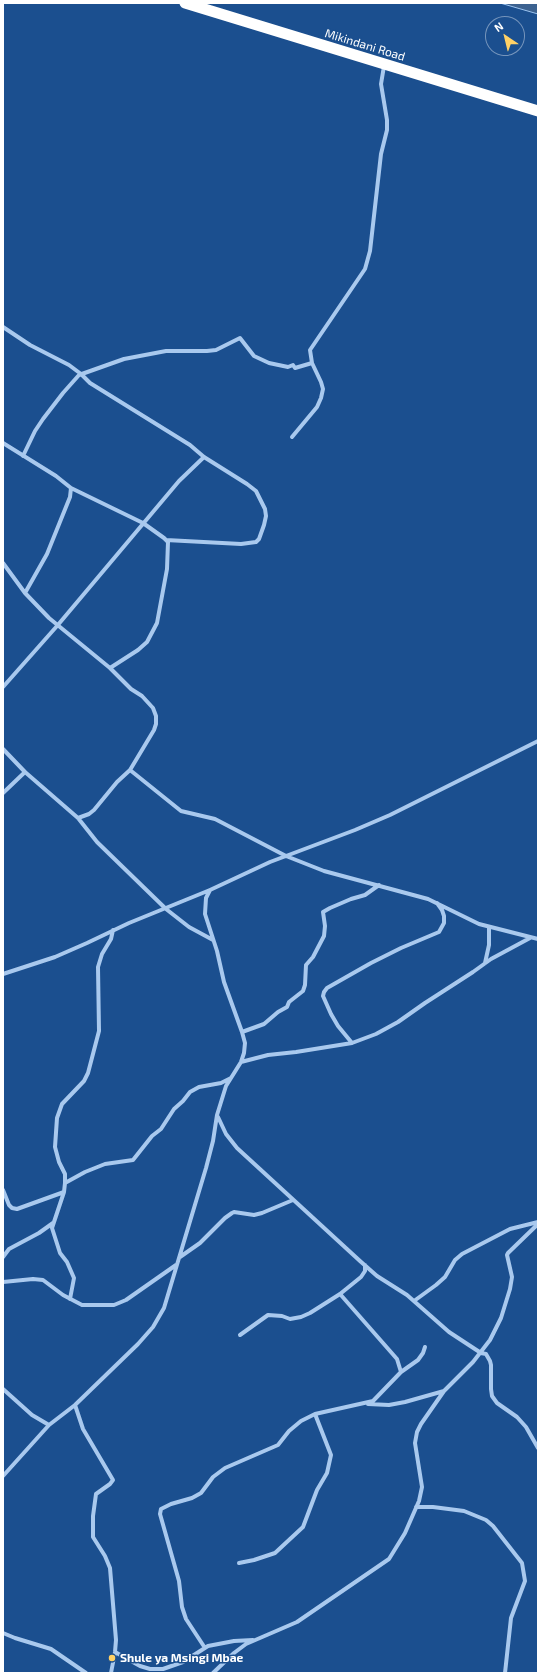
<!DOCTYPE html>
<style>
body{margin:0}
#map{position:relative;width:541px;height:1676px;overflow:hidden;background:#1b4f8f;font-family:"Exo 2",sans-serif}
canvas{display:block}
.frame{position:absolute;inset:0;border:4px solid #fff;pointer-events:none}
.north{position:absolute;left:485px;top:16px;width:40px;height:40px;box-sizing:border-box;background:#1b4f8f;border:1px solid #7695bc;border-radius:50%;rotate:325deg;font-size:11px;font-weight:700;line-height:16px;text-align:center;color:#fff}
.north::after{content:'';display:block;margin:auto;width:14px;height:18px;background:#ffd166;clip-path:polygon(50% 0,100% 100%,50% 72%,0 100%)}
</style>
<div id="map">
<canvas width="541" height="1676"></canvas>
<div class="frame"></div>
<div class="north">N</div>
</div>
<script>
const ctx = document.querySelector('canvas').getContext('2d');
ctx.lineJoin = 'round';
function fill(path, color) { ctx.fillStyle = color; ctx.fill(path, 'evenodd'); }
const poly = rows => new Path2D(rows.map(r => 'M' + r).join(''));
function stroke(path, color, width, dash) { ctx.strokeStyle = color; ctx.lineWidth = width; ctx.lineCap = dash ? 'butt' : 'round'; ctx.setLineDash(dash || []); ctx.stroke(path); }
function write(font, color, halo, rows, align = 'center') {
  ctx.font = font + ' "Exo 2",sans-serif'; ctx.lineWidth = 3; ctx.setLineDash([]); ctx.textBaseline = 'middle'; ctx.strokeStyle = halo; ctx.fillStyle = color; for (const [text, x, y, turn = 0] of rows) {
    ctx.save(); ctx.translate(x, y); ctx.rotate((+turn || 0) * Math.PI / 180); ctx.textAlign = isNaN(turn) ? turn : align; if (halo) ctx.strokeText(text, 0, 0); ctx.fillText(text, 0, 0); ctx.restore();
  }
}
const water = poly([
 [500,3,538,3,538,14,500,3]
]);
fill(water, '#3c6290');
stroke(water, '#9cc4f0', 1);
stroke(poly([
 [3,327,30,345,69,365,81,374,90,383,190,445,204,457,247,484,256,491,265,509,266,516,264,525,259,539,256,542,241,544,166,540],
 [292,437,317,407,321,398,323,389,321,382,312,363,310,350,365,269,370,251,381,154,387,130,387,120,381,84,384,66],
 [3,443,56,476,71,488,143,523,164,538,168,542,167,569,157,623,147,642,138,650,110,668],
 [23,456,35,431,43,419,63,393,79,375,124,359,166,351,207,351,216,350,240,338,254,356,269,363,288,367,293,365,295,368,312,363],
 [3,563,25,593,49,618,110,668,131,689,142,696,153,708,156,716,156,724,154,730,130,770,117,782,94,810,89,814,78,818],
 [25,593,47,554,70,497,71,488],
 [3,687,57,626,179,481,204,457],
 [3,749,25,772,78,818,97,842,166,909,189,927,213,940],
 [130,770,181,811,215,819,286,856,324,871,428,899,479,924,538,939],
 [3,793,25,772],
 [485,963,489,945,489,927],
 [3,974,55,957,87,943,129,923,210,890,270,862,355,830,390,815,538,741],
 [242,1032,264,1024,278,1012,287,1007,289,1002,303,991,305,985,306,965,313,957,324,936,325,926,323,912,330,908,351,899,365,895,379,885],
 [352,1043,338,1026,331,1014,323,996,324,992,327,988,371,963,401,948,439,932,444,923,444,916,442,910,437,903],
 [241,1062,268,1055,296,1052,352,1043,376,1034,398,1022,425,1003,473,972,491,959,530,938],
 [218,1117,226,1134,237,1148,360,1261,377,1276,407,1295,449,1332,481,1353,486,1354,490,1361,491,1365,491,1389,492,1396,497,1403,517,1417,526,1427,538,1448],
 [65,1183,85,1172,105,1164,133,1160,152,1136,161,1129,174,1109,183,1101,190,1092,199,1087,221,1083,231,1078],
 [3,1190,9,1205,12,1208,17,1209,64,1192],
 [3,1257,9,1249,39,1233,53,1223],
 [180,1257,200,1243,225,1218,232,1213,234,1212,254,1215,262,1213,293,1200],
 [3,1282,33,1279,43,1280,63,1295,82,1305,114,1305,126,1300,176,1265],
 [340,1294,397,1359,401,1372],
 [70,1299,74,1278,67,1262,60,1253,52,1228,64,1192,65,1183,65,1174,59,1162,55,1147,57,1118,62,1104,84,1081,88,1073,99,1031,98,967,102,954,111,939,113,930],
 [414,1301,436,1285,445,1277,455,1260,462,1254,510,1229,538,1222],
 [240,1335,268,1315,282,1316,290,1319,301,1317,310,1313,340,1294,361,1277,365,1271,365,1265],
 [3,1389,32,1415,49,1425],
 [368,1404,389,1405,405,1402,444,1391],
 [75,1405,83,1429,113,1480,110,1484,96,1494,93,1516,93,1537,105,1556,110,1568,116,1640,115,1652,111,1673],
 [3,1476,49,1425,75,1405,138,1344,153,1327,164,1308,206,1168,213,1141,217,1115,226,1086,241,1062,244,1053,245,1043,242,1032,224,982,217,951,205,914,206,898,210,890],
 [416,1507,433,1507,464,1511,486,1520,493,1526,522,1563,525,1581,511,1618,505,1673],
 [239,1563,254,1560,275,1553,303,1527,317,1490,327,1473,331,1455,315,1414],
 [3,1633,15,1638,51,1649,86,1673],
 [205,1648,186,1619,182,1607,179,1581,160,1514,161,1509,171,1504,192,1498,201,1493,213,1477,225,1468,278,1445,289,1431,301,1421,315,1414,373,1401,401,1372,418,1360,423,1353,425,1347],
 [115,1652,140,1666,150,1669,163,1669,183,1662,208,1646,234,1641,253,1640],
 [213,1673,234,1653,246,1644,297,1622,389,1559,405,1533,419,1501,422,1487,415,1443,417,1432,421,1424,444,1391,473,1362,490,1340,501,1318,510,1289,512,1277,507,1255,508,1253,538,1224]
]), '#a9c9ee', 4);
stroke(poly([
 [185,3,538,111]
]), '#fff', 11);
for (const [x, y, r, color] of [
 [112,1658,4,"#ffd166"]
]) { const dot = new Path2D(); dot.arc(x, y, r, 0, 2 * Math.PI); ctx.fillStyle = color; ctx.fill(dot); stroke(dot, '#1b4f8f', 1.5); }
write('12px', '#fff', '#1b4f8f', [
 ["Mikindani Road",365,45,17]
]);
write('bold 12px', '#fff', '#1b4f8f', [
 ["Shule ya Msingi Mbae",120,1658]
], 'left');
</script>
